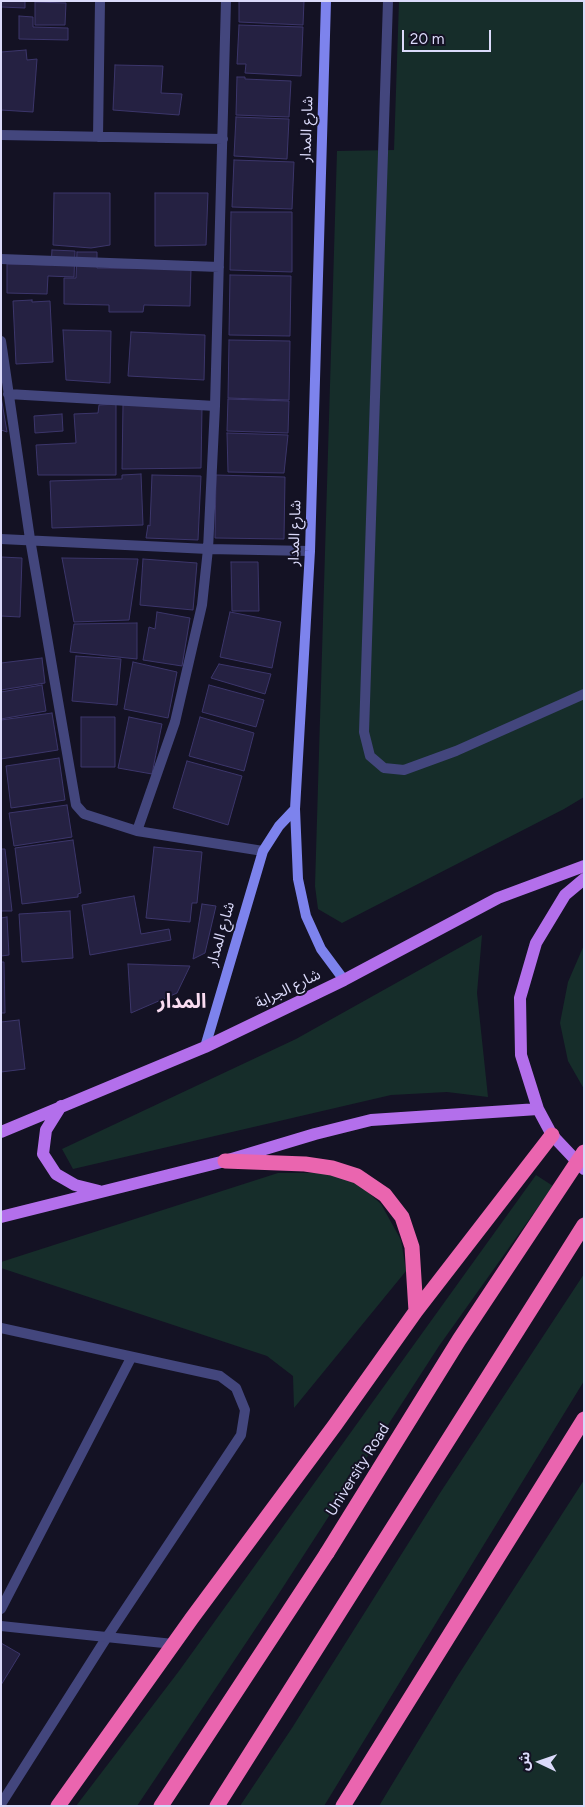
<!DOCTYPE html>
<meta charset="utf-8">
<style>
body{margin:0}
#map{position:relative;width:585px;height:1807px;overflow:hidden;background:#141224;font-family:Figtree,"Noto Sans Arabic",sans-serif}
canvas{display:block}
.frame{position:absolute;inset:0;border:2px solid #dbdafa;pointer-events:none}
.north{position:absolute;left:515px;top:1737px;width:50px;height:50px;-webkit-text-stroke:4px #141224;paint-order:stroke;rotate:273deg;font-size:14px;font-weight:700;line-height:20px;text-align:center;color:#dbdafa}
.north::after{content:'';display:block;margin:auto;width:18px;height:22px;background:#dbdafa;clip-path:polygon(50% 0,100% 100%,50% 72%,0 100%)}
.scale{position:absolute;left:402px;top:30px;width:89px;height:22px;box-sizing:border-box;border:2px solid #dbdafa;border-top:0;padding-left:6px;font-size:15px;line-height:18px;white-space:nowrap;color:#dbdafa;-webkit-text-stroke:4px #141224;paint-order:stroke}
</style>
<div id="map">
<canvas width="585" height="1807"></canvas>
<div class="frame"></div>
<div class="north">ش</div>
<div class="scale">20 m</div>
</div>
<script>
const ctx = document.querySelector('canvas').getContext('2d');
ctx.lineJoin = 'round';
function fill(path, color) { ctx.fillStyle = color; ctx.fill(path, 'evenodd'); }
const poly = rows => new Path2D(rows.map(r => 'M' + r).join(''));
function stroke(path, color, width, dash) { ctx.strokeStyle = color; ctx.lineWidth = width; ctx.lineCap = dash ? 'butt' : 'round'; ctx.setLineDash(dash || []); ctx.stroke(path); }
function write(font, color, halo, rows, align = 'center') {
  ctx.font = font + ' Figtree,"Noto Sans Arabic",sans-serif'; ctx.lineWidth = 4; ctx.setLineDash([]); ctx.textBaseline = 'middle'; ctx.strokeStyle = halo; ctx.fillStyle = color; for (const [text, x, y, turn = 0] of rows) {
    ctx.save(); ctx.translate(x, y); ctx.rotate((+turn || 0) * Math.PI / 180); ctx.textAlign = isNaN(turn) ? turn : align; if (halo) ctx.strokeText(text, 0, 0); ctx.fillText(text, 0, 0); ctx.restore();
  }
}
fill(poly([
 [399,1,584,1,584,797,564,809,342,923,318,909,315,886,337,151,394,150],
 [482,935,477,993,488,1097,447,1092,391,1095,73,1169,62,1149,296,1039],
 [584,945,584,1089,568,1061,560,1023,568,982],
 [278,1173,347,1173,381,1204,401,1240,406,1271,294,1408,293,1376,267,1356,1,1268,1,1262],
 [536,1175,553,1186,439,1346,276,1598,137,1806,76,1806,179,1671],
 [584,1274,584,1381,324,1806,240,1806,292,1728,440,1493],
 [584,1480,584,1806,379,1806,457,1677]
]), '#162d2a');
const building = poly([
 [1,1,25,1,25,8,1,7,1,1],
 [239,1,304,1,303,25,239,22,239,1],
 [35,2,66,3,65,25,35,25,35,2],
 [19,16,33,17,33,27,68,28,68,40,19,39,19,16],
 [239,25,303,27,301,76,245,73,246,64,237,64,239,25],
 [26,50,27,60,37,59,33,112,1,110,1,52,26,50],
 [115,65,163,66,161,93,182,94,179,115,113,110,115,65],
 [237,77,245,77,245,79,291,81,289,117,236,115,237,77],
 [236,117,289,119,287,159,234,156,236,117],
 [234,160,294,162,292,209,232,207,234,160],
 [54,193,110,193,110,245,91,248,53,245,54,193],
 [155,193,208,193,206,245,155,246,155,193],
 [231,212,292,212,292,272,230,270,231,212],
 [52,250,75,251,74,277,48,276,47,294,7,293,7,264,51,265,52,250],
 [77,252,97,252,97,268,191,269,190,306,144,305,143,312,109,312,109,305,64,304,64,278,76,278,77,252],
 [230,275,291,276,290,336,229,335,230,275],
 [32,300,32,302,50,301,53,362,16,364,13,301,32,300],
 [63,330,111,331,110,383,66,380,63,330],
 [131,332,205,335,204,380,128,376,131,332],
 [229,340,290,341,289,400,228,398,229,340],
 [1,396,7,432,1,430,1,396],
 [228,399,289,401,288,433,227,431,228,399],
 [116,404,116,475,38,475,36,445,76,443,74,414,98,413,99,405,116,404],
 [123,405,202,407,201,468,122,469,123,405],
 [62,414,63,431,35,433,34,416,62,414],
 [227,433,288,435,284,473,228,472,227,433],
 [141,474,143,525,52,528,50,481,122,479,122,475,141,474],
 [152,475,201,476,198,540,146,538,148,525,150,526,152,475],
 [216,475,285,477,284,539,215,538,216,475],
 [1,557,22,558,20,617,1,616,1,557],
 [62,558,138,559,129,620,74,622,62,558],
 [143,559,197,563,193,610,140,605,143,559],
 [231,562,258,562,259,611,232,611,231,562],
 [157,612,190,618,182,666,143,660,149,627,155,629,157,612],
 [230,612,281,622,272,668,220,657,230,612],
 [137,623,137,659,70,652,74,624,137,623],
 [76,656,121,659,117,705,72,701,76,656],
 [42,658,45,683,1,690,1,663,42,658],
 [133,662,177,672,168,718,124,709,133,662],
 [219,664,271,674,265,694,211,678,219,664],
 [42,685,46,711,1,719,1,692,42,685],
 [209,685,264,700,256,727,202,712,209,685],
 [52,713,58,750,1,759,1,720,52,713],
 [81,717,115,717,115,767,81,767,81,717],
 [129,717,162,724,152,774,118,768,129,717],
 [200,717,254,733,244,771,189,756,200,717],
 [59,758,65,800,11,808,6,766,59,758],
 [187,761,242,776,228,825,173,808,187,761],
 [67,805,72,837,14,846,9,813,67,805],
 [73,840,81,893,78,894,78,897,22,904,15,848,73,840],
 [154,847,202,852,197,903,192,903,190,922,146,918,154,847],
 [1,849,5,849,12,911,1,911,1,849],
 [134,896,141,934,169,929,171,940,90,955,82,905,134,896],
 [202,904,216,906,205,953,193,959,202,904],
 [70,911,73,958,22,962,19,914,70,911],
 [7,917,9,955,1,956,1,918,7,917],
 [1,962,4,962,5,1013,1,1013,1,962],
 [128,964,190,966,177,993,131,1013,128,964],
 [19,1020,25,1069,1,1072,1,1022,19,1020],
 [1,1643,20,1654,1,1685,1,1643]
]);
fill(building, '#252142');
stroke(building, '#3c366b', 1);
stroke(poly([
 [388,1,364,732,370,756,384,768,404,770,456,751,584,694],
 [1,1804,107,1637]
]), '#43467d', 10);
stroke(poly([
 [1,135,223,139],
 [98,137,100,1],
 [1,259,219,267],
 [1,341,30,539,76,805,84,814,137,831,263,851],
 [8,394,215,406],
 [1,539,208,549,310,551],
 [137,831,175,722,202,605,208,549,215,406,226,1],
 [1,1328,220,1376,236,1388,245,1410,241,1435,107,1637],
 [1,1609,131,1358],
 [1,1626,173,1644]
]), '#43467d', 10);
stroke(poly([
 [326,1,310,551,295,809,298,879,306,916,321,949,344,980],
 [205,1047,263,851,279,826,295,809]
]), '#7d83ed', 10);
stroke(poly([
 [584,879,565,895,536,943,520,998,521,1055,538,1109,552,1135,584,1169],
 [61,1106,46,1130,43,1154,56,1174,75,1185,99,1191],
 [1,1132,205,1047,344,980,498,898,584,866],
 [1,1217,225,1161,315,1134,371,1120,538,1109]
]), '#b36feb', 12);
stroke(poly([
 [225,1161,305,1164,332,1168,357,1176,385,1195,402,1217,412,1247,416,1311],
 [58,1806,192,1618,335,1425,416,1311,552,1135],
 [161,1806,327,1553],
 [217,1806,584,1225],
 [343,1806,584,1419]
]), '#ea65af', 15);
stroke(poly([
 [327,1553,459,1340,584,1152]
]), '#ea65af', 15);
write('15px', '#dbdafa', '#141224', [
 ["شارع المدار",307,129,-88],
 ["شارع المدار",295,533,-88],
 ["شارع المدار",221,934,-74],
 ["شارع الجرابة",288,989,-26],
 ["University Road",358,1470,-58]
]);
write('bold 20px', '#fadcf1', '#141224', [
 ["المدار",182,1002]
]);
</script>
